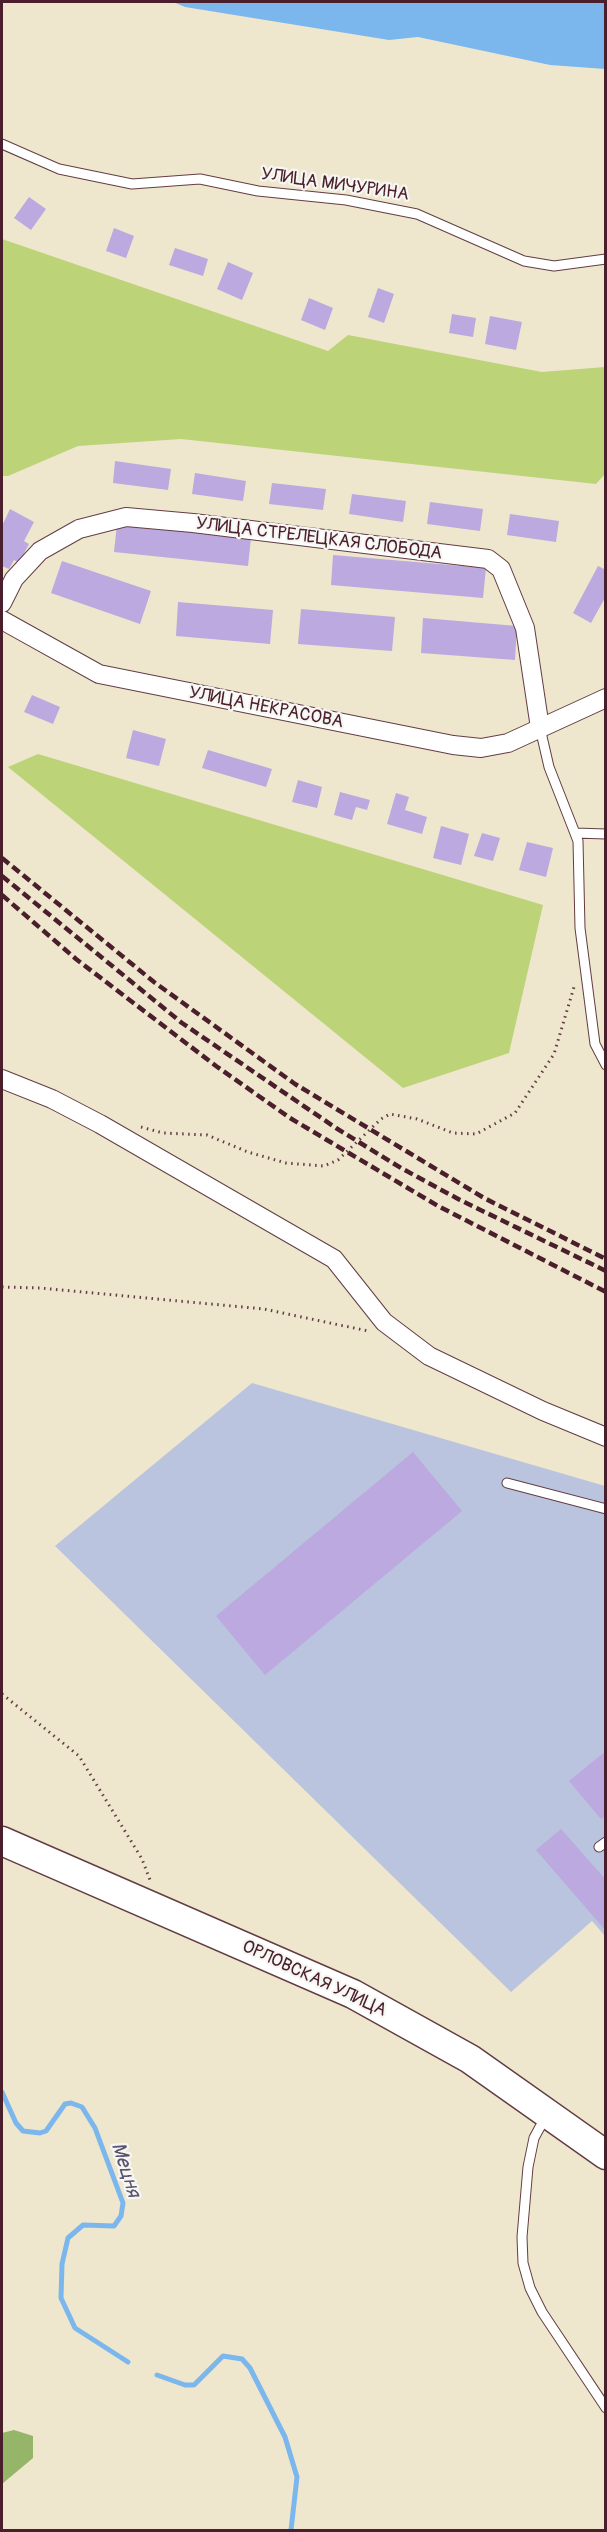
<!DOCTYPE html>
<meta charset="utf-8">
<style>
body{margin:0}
#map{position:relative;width:607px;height:2532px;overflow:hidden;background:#eee7ce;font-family:Pangolin,sans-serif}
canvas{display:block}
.frame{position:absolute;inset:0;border:3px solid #4a1f2b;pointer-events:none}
</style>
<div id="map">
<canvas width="607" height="2532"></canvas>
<div class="frame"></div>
</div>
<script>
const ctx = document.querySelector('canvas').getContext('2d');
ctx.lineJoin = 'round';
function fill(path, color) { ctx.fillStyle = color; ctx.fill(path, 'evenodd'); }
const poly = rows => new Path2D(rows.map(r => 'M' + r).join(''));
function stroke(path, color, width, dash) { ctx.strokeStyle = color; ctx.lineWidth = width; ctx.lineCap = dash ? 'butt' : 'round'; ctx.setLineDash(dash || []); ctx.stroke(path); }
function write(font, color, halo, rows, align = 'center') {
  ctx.font = font + ' Pangolin,sans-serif'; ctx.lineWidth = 4.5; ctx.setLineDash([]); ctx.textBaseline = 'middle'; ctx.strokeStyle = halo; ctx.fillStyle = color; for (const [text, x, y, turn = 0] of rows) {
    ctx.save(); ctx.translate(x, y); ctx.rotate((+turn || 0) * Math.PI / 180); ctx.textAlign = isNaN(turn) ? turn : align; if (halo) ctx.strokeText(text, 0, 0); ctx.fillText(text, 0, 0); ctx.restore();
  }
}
fill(poly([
 [252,1383,605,1486,605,1936,592,1921,511,1992,55,1546]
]), '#bac4de');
fill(poly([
 [2,239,328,351,348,335,542,372,605,367,605,474,596,484,181,439,78,446,8,476,2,476],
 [38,754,543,905,509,1053,403,1088,8,767]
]), '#bcd378');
fill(poly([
 [14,2430,33,2436,33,2458,2,2484,2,2433]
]), '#95b568');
fill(poly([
 [173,2,605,2,605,69,550,65,418,37,389,40,185,7]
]), '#7bb7ed');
stroke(poly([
 [2,2092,16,2123,23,2131,40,2133,46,2131,65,2104,71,2103,82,2107,95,2128,123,2203,121,2216,114,2226,83,2225,68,2238,62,2264,61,2298,75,2328,128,2362],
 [157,2375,185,2385,194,2385,223,2356,242,2359,250,2368,285,2437,297,2477,291,2530]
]), '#7bb7ed', 5);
fill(poly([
 [29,197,46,209,31,230,14,218],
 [114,228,134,236,126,258,106,251],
 [175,248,208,259,203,276,169,265],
 [228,262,253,273,242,300,217,289],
 [378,288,394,294,384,323,368,317],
 [309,298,333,308,325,330,301,320],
 [452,314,476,318,473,337,449,333],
 [490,316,522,322,516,350,485,344],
 [115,461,171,469,168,490,113,483],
 [195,473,246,481,243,501,192,494],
 [272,483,326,489,323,510,269,504],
 [352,494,406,501,403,522,349,514],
 [430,502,483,509,480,531,427,524],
 [10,509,34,522,24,541,29,544,19,563,14,560,9,569,2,566,2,526],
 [510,514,559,521,556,542,507,535],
 [117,524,251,538,248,566,114,552],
 [333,555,486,568,483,598,331,585],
 [62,561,151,591,140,624,51,593],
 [598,566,606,570,606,596,591,623,573,613],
 [178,602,273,610,270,644,176,636],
 [301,609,395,617,392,651,298,644],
 [423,618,517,626,515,660,421,653],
 [32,695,60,707,53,724,24,712],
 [133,730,166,739,159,766,126,758],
 [208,750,272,769,266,787,202,768],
 [298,780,322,787,317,808,292,802],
 [340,792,370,800,367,810,356,807,352,820,334,815],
 [396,793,409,797,405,810,427,817,422,834,387,824],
 [441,826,469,834,461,865,433,858],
 [482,833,500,838,493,861,474,856],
 [527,842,553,848,546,877,519,870],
 [413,1452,462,1511,265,1675,216,1616],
 [606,1751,606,1816,601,1819,569,1781],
 [561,1829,606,1880,606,1931,536,1850]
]), '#bca9df');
const service = poly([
 [2,144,59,169,132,184,200,179,258,191,346,200,417,214,524,261,554,266,606,259],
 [540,728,549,767,578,841,580,928,595,1044,606,1065],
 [575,833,606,834],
 [507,1483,606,1509],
 [599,1847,606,1842],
 [546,2116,534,2138,528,2167,522,2237,523,2263,530,2288,542,2312,606,2408]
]);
const minor = poly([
 [2,603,14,579,40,551,79,529,126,517,193,523,488,559,501,569,525,628,540,728],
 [2,620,99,674,453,745,481,748,508,743,606,698],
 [2,1079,52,1099,100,1124,334,1259,384,1322,429,1356,543,1411,606,1437]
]);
const primary = poly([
 [2,1841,353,1994,470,2059,606,2155]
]);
stroke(service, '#633d43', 11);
stroke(minor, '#633d43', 20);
stroke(primary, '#633d43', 31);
stroke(poly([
 [141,1127,163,1133,207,1135,248,1152,286,1163,324,1166,338,1160,381,1119,390,1114,417,1119,453,1133,476,1134,515,1113,554,1054,574,987],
 [2,1287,40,1288,264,1309,368,1331],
 [2,1694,79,1756,142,1859,150,1880]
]), '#633d43', 3, [1.5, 4.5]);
stroke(service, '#fff', 9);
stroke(minor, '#fff', 18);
stroke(primary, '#fff', 28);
stroke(poly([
 [2,858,154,982,295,1084,484,1198,606,1259],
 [2,876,182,1023,336,1128,401,1168,460,1200,606,1271],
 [2,895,76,959,216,1066,290,1118,438,1206,606,1292]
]), '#4a1f2b', 4.5, [9, 4.5]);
write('18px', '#4a1f2b', '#f6f6f2', [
 ["УЛИЦА МИЧУРИНА",335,185,8],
 ["УЛИЦА СТРЕЛЕЦКАЯ СЛОБОДА",319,539,7],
 ["УЛИЦА НЕКРАСОВА",266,708,11],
 ["ОРЛОВСКАЯ УЛИЦА",314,1979,25]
]);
write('italic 20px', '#5b546f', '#f6f6f2', [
 ["Мецня",125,2170,72]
]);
</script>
